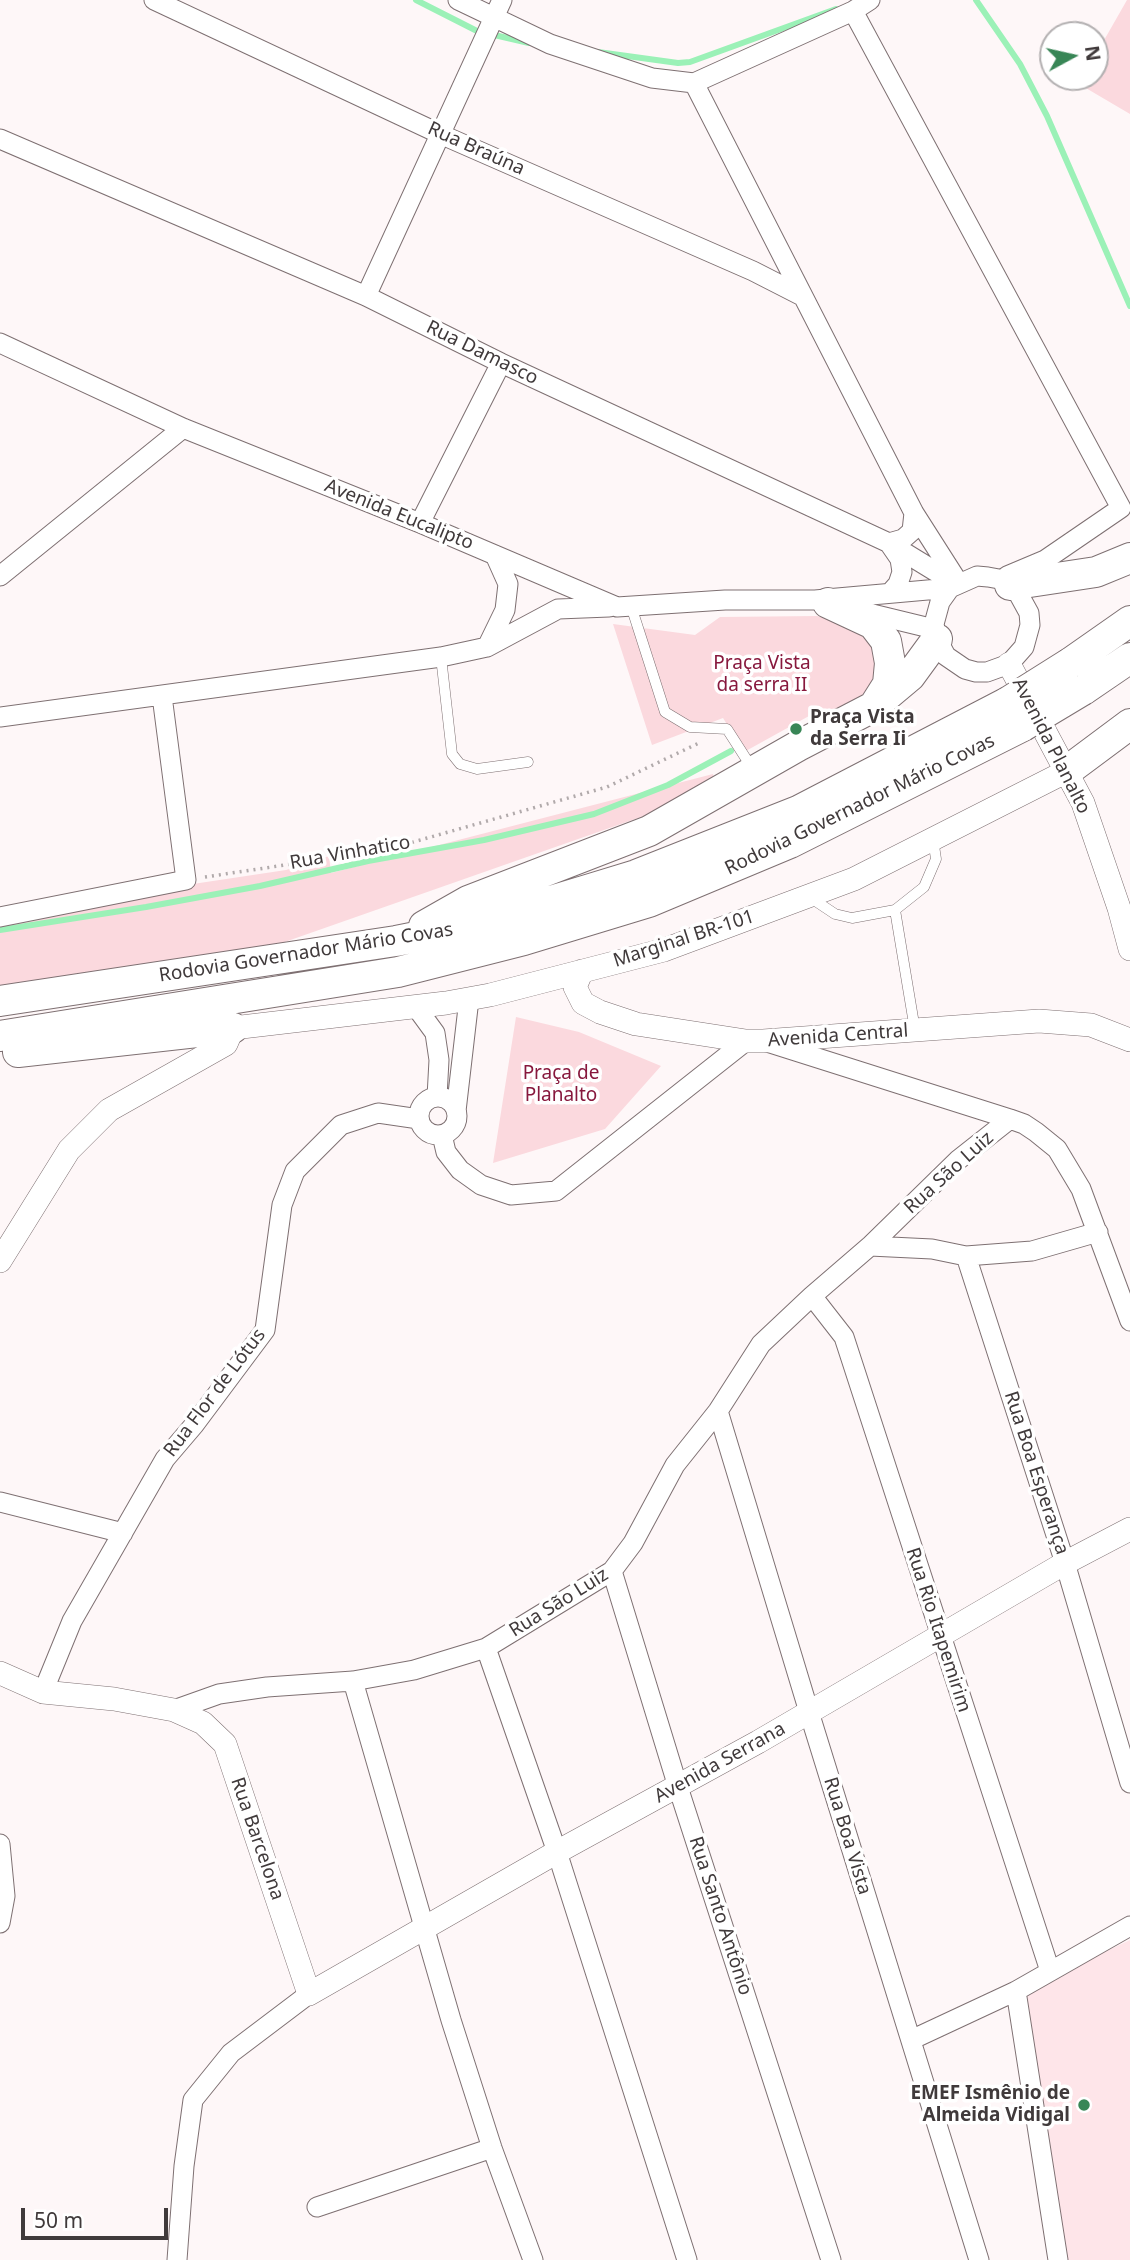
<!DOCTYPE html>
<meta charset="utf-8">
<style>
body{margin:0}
#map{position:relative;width:1130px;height:2260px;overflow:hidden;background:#fef7f8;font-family:"Noto Sans",sans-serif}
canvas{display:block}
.north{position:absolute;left:1039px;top:21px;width:70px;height:70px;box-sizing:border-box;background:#fff;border:2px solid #b3b0b1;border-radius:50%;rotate:82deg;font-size:19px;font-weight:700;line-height:28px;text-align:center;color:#403a3b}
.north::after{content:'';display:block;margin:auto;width:24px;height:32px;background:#388656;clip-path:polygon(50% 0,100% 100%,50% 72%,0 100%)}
.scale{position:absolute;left:21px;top:2208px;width:147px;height:32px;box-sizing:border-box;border:4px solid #403a3b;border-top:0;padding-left:9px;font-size:21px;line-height:24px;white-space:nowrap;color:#403a3b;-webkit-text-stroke:5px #fff;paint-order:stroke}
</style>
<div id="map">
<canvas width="1130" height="2260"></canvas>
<div class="north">N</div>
<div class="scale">50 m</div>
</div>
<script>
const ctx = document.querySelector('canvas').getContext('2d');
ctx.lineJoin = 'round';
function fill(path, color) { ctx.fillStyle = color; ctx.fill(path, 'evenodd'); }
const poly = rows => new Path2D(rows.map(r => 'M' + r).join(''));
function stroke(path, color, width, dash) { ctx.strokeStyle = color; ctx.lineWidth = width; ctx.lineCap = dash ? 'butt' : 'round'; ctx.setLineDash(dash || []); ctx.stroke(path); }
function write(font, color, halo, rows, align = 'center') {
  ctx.font = font + ' "Noto Sans",sans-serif'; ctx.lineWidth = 7; ctx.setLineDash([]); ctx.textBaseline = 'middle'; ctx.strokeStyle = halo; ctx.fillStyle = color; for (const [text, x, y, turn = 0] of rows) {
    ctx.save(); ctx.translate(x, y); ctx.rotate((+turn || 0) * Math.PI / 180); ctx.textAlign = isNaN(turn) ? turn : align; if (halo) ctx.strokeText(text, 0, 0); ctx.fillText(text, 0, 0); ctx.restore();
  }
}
fill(poly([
 [1130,1940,1130,2260,1065,2260,1021,1991]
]), '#fee5e9');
fill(poly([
 [1127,0,1130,0,1130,114,1079,84,1083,77,1095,77,1095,56],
 [817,616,855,626,867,638,877,657,876,681,855,706,809,716,744,752,723,718,652,745,613,624,695,635,720,617],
 [713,774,715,791,185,977,0,1000,0,913,286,870,329,856,331,873],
 [516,1017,579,1032,661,1066,605,1129,493,1163]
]), '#fbd9de');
stroke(poly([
 [416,0,477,31],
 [976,0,1020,64,1047,116,1130,306],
 [490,34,529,43],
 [598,52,678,63,690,62,836,9],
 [0,930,146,907,260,886,368,861,484,840,594,814,668,785,731,751]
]), '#9bf1b7', 6);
const service = poly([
 [631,606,665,712,690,727,727,729,752,768],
 [441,657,452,754,460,764,477,769,528,762],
 [811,898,835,914,852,918,895,910,924,887,936,859,933,839],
 [895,910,915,1030]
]);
const minor = poly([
 [154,0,440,134,753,271,800,295],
 [458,0,550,44,652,78,694,83,853,11,870,0],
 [853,11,1121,508,1045,560,1007,576],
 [694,83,914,513,958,582],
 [0,139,366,296,501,363,889,543,956,584],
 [366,296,502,0],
 [0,343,183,428,420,523,617,607,725,600,815,600,950,588,977,576,988,577,999,579,1018,593,1029,613,1030,625,1024,647,1009,664,987,672,976,672,965,669,946,656,937,639,934,624,940,602,950,588],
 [420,523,501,363],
 [0,576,183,428],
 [890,593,898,584,902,572,900,559,889,543,903,539,912,531,914,513],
 [864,612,934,629],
 [487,647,505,610,508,584,495,555],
 [0,717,441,657,487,647,558,609,609,607],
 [0,917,186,880,162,696],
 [416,1007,435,1033,439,1060,437,1097],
 [767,1042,1010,1119,1024,1124,1036,1132,1057,1149,1081,1189,1130,1321],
 '419 1116a19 19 0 1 1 38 0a19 19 0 1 1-38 0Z',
 [456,1111,469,999],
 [442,1135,446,1152,460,1170,481,1185,511,1195,556,1191,746,1041],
 [870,1246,932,1249,966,1256,1065,1563,1130,1783],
 [966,1256,1032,1251,1098,1232],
 [812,1296,844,1337,1050,1971],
 [718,1411,809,1712,979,2260],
 [0,1502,123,1533],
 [612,1571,678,1787,831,2260],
 [486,1648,557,1852,687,2260],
 [353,1681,451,2020,492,2148,533,2260],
 [43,1692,72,1621,165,1459,194,1425,265,1330,282,1205,295,1171,341,1125,378,1113,419,1119],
 [174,1710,219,1694,267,1687,353,1681,414,1670,486,1648,612,1571,633,1543,675,1465,718,1411,761,1344,812,1296,870,1246,958,1160,1010,1119],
 [0,1844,5,1896,0,1923],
 [1016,1991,1058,2260],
 [911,2040,1016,1991,1130,1926],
 [317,2207,492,2148],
 [177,2260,184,2166,193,2100,231,2053,309,1994]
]);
const tertiary = poly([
 [1009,664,1083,803,1119,908,1130,949],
 [582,971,575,987,583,1003,600,1012,636,1024,746,1041,763,1041,1039,1021,1091,1025,1130,1040],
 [0,1261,69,1150,109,1110,226,1044,233,1028,446,1003,490,995,664,950,854,879,1067,771],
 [0,1673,43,1692,114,1699,174,1710,203,1723,225,1744,309,1994,557,1852,758,1742,1065,1563,1130,1529]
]);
const primary = poly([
 [1010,585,1096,572,1130,558],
 [828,603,873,624,886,641,890,663,888,684,876,703],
 [1070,663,1130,621],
 [1083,690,1130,658],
 [1067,771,1130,724],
 [424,926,468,901,649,831,798,746,873,707,910,676,937,639],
 [0,1001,396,941,456,929,515,912,636,875,798,811,1008,702],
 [0,1036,398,972,524,940,649,902,790,843,1023,726],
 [18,1052,233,1028]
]);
stroke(service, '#7e7072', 11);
stroke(minor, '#7e7072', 21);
stroke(tertiary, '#7e7072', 24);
stroke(primary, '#7e7072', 32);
stroke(poly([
 [205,877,385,850,607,787,701,742]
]), '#b1aaab', 3.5, [2, 5]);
stroke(service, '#fff', 10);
stroke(minor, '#fff', 19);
stroke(tertiary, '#fff', 23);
stroke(primary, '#fff', 30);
const primaryBridge = poly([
 [1008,702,1070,663],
 [1023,726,1083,690]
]);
stroke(primaryBridge, '#7e7072', 32, []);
stroke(primaryBridge, '#fff', 30);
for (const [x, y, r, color] of [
 [796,729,7,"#388656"],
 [1084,2105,7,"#388656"]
]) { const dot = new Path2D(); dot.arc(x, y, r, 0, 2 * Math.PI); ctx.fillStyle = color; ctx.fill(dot); stroke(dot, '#fff', 2.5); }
write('19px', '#403a3b', '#fff', [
 ["Rua Braúna",476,149,24],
 ["Rua Damasco",482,353,26],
 ["Avenida Eucalipto",399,515,22],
 ["Avenida Planalto",1051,746,63],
 ["Rodovia Governador Mário Covas",860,805,-26],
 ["Rua Vinhatico",350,853,-10],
 ["Marginal BR-101",684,939,-18],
 ["Rodovia Governador Mário Covas",306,953,-9],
 ["Avenida Central",838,1036,-4],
 ["Rua São Luiz",949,1173,-42],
 ["Rua Flor de Lótus",215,1393,-53],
 ["Rua Boa Esperança",1036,1473,72],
 ["Rua São Luiz",559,1603,-32],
 ["Rua Rio Itapemirim",938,1630,72],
 ["Avenida Serrana",720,1763,-29],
 ["Rua Boa Vista",847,1836,73],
 ["Rua Barcelona",257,1839,71],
 ["Rua Santo Antônio",720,1916,72]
]);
write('19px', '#87183d', '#fff', [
 ["Praça Vista",762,664],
 ["da serra II",762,686],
 ["Praça de",561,1074],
 ["Planalto",561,1096]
]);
write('bold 19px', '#403a3b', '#fff', [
 ["Praça Vista",810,718],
 ["da Serra Ii",810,740],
 ["EMEF Ismênio de",1070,2094,"right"],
 ["Almeida Vidigal",1070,2116,"right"]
], 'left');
</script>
